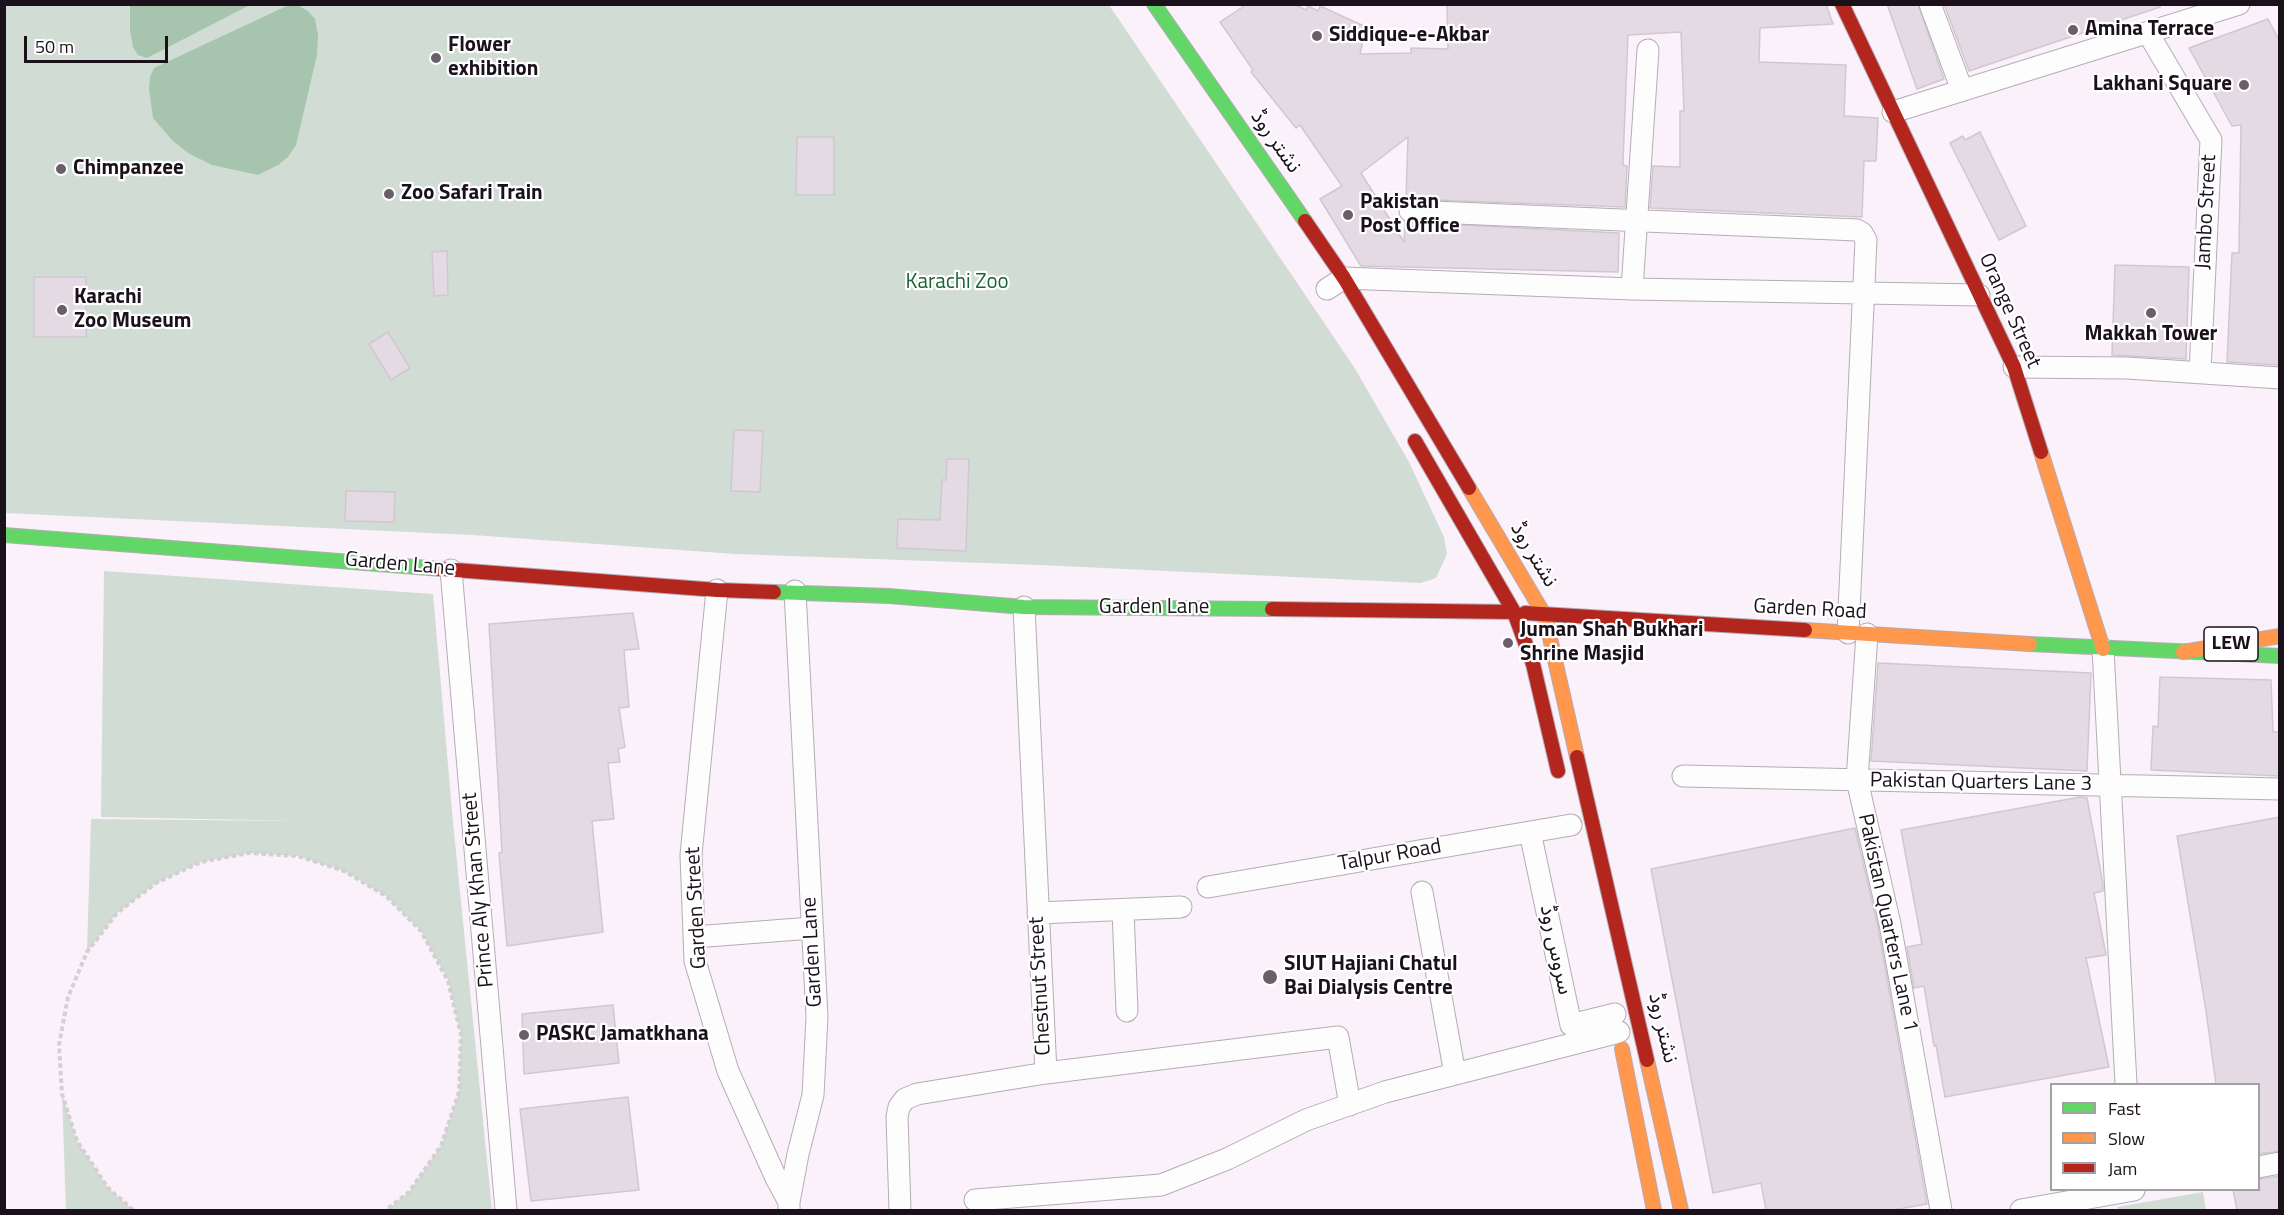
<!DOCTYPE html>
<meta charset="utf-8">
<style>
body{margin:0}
#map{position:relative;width:2284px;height:1215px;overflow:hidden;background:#faf1fb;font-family:"Titillium Web",sans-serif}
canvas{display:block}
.frame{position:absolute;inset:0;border:6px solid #1a111b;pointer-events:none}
.legend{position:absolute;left:2050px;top:1083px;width:210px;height:108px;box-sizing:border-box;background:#fff;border:2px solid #a3a0a4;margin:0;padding:8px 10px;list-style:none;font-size:18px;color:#1a111b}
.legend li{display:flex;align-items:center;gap:12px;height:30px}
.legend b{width:30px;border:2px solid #a3a0a4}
.scale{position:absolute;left:24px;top:36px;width:144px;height:27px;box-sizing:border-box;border:3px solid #1a111b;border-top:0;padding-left:8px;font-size:18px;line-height:21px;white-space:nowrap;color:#1a111b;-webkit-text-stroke:4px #fff;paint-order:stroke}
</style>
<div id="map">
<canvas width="2284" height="1215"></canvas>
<div class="frame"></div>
<ul class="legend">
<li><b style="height:8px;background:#63d668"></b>Fast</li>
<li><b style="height:8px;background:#ff974d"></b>Slow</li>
<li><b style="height:8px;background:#b3261e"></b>Jam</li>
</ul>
<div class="scale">50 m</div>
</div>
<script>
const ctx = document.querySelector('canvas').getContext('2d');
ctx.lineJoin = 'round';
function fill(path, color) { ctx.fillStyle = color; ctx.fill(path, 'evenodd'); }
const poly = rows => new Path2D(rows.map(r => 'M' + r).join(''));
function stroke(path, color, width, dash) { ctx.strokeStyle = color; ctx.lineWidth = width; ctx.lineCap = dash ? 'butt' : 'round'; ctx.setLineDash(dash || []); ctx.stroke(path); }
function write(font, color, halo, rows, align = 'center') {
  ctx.font = font + ' "Titillium Web","Noto Sans Arabic",sans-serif'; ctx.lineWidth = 4.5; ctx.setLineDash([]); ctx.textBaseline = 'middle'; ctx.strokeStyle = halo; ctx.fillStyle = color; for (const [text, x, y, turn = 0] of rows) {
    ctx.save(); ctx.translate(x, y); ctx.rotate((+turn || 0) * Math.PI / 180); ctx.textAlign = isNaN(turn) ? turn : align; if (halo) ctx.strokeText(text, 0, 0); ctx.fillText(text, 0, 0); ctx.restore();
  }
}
fill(poly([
 [4,5,1109,5,1354,367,1409,462,1444,537,1447,554,1436,578,1421,583,1040,565,735,554,473,535,5,513],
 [104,571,433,594,453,822,492,1210,386,1210,409,1192,441,1146,459,1092,461,1035,448,980,421,931,386,896,344,871,298,856,249,853,201,862,156,883,117,913,87,952,91,819,306,821,101,817],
 [62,1094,77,1141,108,1188,133,1210,66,1210],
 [2203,1192,2206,1210,2118,1210,2117,1207]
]), '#d1ddd4');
fill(poly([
 [291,4,297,5,308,11,315,19,318,35,317,55,296,145,288,157,278,165,258,175,212,165,188,153,172,140,153,118,149,89,150,77,154,68],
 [130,5,130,4,250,5,147,58,138,55,133,47,130,30]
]), '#a7c4ae');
const building = poly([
 [1247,4,1294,4,1306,10,1308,6,1318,11,1320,6,1366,27,1360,54,1411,53,1411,48,1448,49,1447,4,1826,4,1833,24,1760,28,1759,62,1846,65,1844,116,1878,118,1876,161,1864,161,1862,217,1650,208,1653,166,1680,167,1680,111,1684,111,1681,32,1628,35,1623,162,1623,165,1627,166,1625,207,1406,199,1408,137,1361,173,1404,242,1405,222,1619,233,1618,272,1361,266,1320,199,1342,186,1300,125,1296,128,1251,72,1253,70,1220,22,1247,4],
 [1887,4,1918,4,1944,79,1917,89,1887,4],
 [1944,4,2160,4,2160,7,1969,71,1944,4],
 [2268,19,2280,42,2280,365,2227,362,2232,253,2239,253,2241,125,2232,126,2189,48,2268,19],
 [1980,132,2026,226,1999,240,1950,143,1963,136,1965,140,1980,132],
 [797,137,834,137,834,195,796,195,797,137],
 [447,251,448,295,434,296,432,252,447,251],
 [2115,265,2189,267,2186,359,2112,355,2115,265],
 [34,277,86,277,86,337,34,337,34,277],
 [388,332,410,368,391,380,369,344,388,332],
 [734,430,763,431,760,492,731,491,734,430],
 [947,459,969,459,966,551,897,548,898,519,940,520,942,480,946,480,947,459],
 [346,491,395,492,394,522,345,521,346,491],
 [633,613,639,649,624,650,629,707,619,708,625,747,618,749,620,762,608,763,614,819,592,821,603,932,507,946,499,853,502,852,489,624,633,613],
 [1878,663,2091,673,2087,771,1871,761,1878,663],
 [2160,677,2271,680,2273,732,2280,732,2280,776,2151,770,2153,726,2158,727,2160,677],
 [2080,797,2087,798,2103,884,2103,891,2094,893,2106,955,2086,958,2109,1067,1945,1097,1936,1045,1934,1046,1924,986,1914,988,1907,947,1922,944,1901,830,2080,797],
 [2280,817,2280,1151,2259,1154,2259,1084,2216,1084,2206,1011,2177,836,2280,817],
 [1855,828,1878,927,1927,1204,1893,1210,1766,1210,1761,1183,1713,1193,1651,869,1855,828],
 [613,1005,619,1063,524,1074,522,1014,613,1005],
 [628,1097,639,1190,531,1201,520,1109,628,1097],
 [2280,1176,2280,1210,2237,1210,2233,1190,2259,1190,2259,1179,2280,1176]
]);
fill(building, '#e3dae4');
stroke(building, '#d0c7d1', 1.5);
const street = poly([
 [1930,4,1962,90],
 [2148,33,2211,140,2200,372],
 [1893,112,2239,4],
 [1410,211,1857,230,1862,233,1866,240,1848,633],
 [1327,289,1344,278,1632,289,1979,295],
 [1632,289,1648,50],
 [2014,367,2127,368,2280,378],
 [451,570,506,1210],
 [717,590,691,855,695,961,728,1071,776,1178,789,1202,789,1210],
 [1024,607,1046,1073,1338,1037,1350,1105],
 [1867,634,1857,780,1890,924,1941,1210],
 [2103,649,2126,1084],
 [1683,776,2280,789],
 [1530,832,1571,1025,1615,1014],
 [1208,887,1571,825],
 [1422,892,1455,1074],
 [1123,910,1127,1011],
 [1038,913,1181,907],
 [694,937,812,928],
 [2258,1167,2280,1163],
 [975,1200,1161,1185,1227,1159,1306,1120,1385,1092,1619,1032],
 [789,1202,798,1154,813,1095,817,1017,795,591],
 [900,1210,897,1117,899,1107,905,1099,917,1094,1046,1073],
 [2021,1210,2134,1190]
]);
const fast = poly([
 [1154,4,1305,221],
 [4,535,429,568],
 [774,592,889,596,1024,607,1272,609],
 [2030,644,2280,656]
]);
const slow = poly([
 [2041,452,2103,649],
 [1469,488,1545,616,1577,757],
 [1805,630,2030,644],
 [2183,652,2280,636],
 [1622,1049,1654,1210],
 [1647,1060,1681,1210]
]);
const jam = poly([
 [1842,4,2014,367,2041,452],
 [1305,221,1344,278,1469,488],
 [1415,441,1514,612,1533,664,1558,771],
 [429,568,717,590,774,592],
 [1272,609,1514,612],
 [1525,613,1805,630],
 [1577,757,1647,1060]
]);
stroke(street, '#b5acb6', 23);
stroke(fast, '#b5acb6', 16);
stroke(slow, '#b5acb6', 16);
stroke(jam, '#b5acb6', 16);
stroke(poly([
 [133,1210,108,1188,77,1141,62,1094,59,1045,68,997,87,952,117,913,156,883,201,862,249,853,298,856,344,871,386,896,421,931,448,981,461,1035,459,1092,441,1146,409,1192,386,1210]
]), '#d2d0d2', 4, [4.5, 3]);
stroke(street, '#fefdfe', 21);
stroke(fast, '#63d668', 14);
stroke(slow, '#ff974d', 14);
stroke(jam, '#b3261e', 14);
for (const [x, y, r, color] of [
 [2073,30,6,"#685f69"],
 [1317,36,6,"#685f69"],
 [436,58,6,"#685f69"],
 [2244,85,6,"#685f69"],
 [61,169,6,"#685f69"],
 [389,194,6,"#685f69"],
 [1348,215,6,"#685f69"],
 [62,310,6,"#685f69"],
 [2151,313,6,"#685f69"],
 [1508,643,6,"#685f69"],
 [1270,977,8,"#685f69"],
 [524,1035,6,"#685f69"]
]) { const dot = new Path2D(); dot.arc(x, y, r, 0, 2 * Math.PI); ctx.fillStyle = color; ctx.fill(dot); stroke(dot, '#fff', 2); }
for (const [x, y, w] of [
 [2231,644,54]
]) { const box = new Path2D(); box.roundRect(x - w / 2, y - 17, w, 34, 4.5); ctx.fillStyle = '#fff'; ctx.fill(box); stroke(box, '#1a111b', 1.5); }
write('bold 20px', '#1a111b', null, [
 ["LEW",2231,644]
]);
write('bold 21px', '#1a111b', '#fff', [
 ["Amina Terrace",2085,30],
 ["Siddique-e-Akbar",1329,36],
 ["Flower",448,46],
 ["exhibition",448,70],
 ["Lakhani Square",2232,85,"right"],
 ["Chimpanzee",73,169],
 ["Zoo Safari Train",401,194],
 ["Pakistan",1360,203],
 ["Post Office",1360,227],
 ["Karachi",74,298],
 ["Zoo Museum",74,322],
 ["Makkah Tower",2151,335,"center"],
 ["Juman Shah Bukhari",1520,631],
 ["Shrine Masjid",1520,655],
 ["SIUT Hajiani Chatul",1284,965],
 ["Bai Dialysis Centre",1284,989],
 ["PASKC Jamatkhana",536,1035]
], 'left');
write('21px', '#1a111b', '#fff', [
 ["نشتر روڈ",1275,142,55],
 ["Jambo Street",2207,212,-87],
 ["Orange Street",2009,311,66],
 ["نشتر روڈ",1533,555,59],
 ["Garden Lane",400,565,5],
 ["Garden Lane",1154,608],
 ["Garden Road",1810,610,3],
 ["Pakistan Quarters Lane 3",1981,783,1],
 ["Talpur Road",1390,856,-10],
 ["Prince Aly Khan Street",479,890,-95],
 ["Garden Street",697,908,-93],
 ["Pakistan Quarters Lane 1",1887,923,78],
 ["سروس روڈ",1555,950,78],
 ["Garden Lane",813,952,-93],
 ["Chestnut Street",1041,986,-93],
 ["نشتر روڈ",1662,1028,77]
]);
write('21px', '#1c6235', '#fff', [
 ["Karachi Zoo",957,283]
]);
</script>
